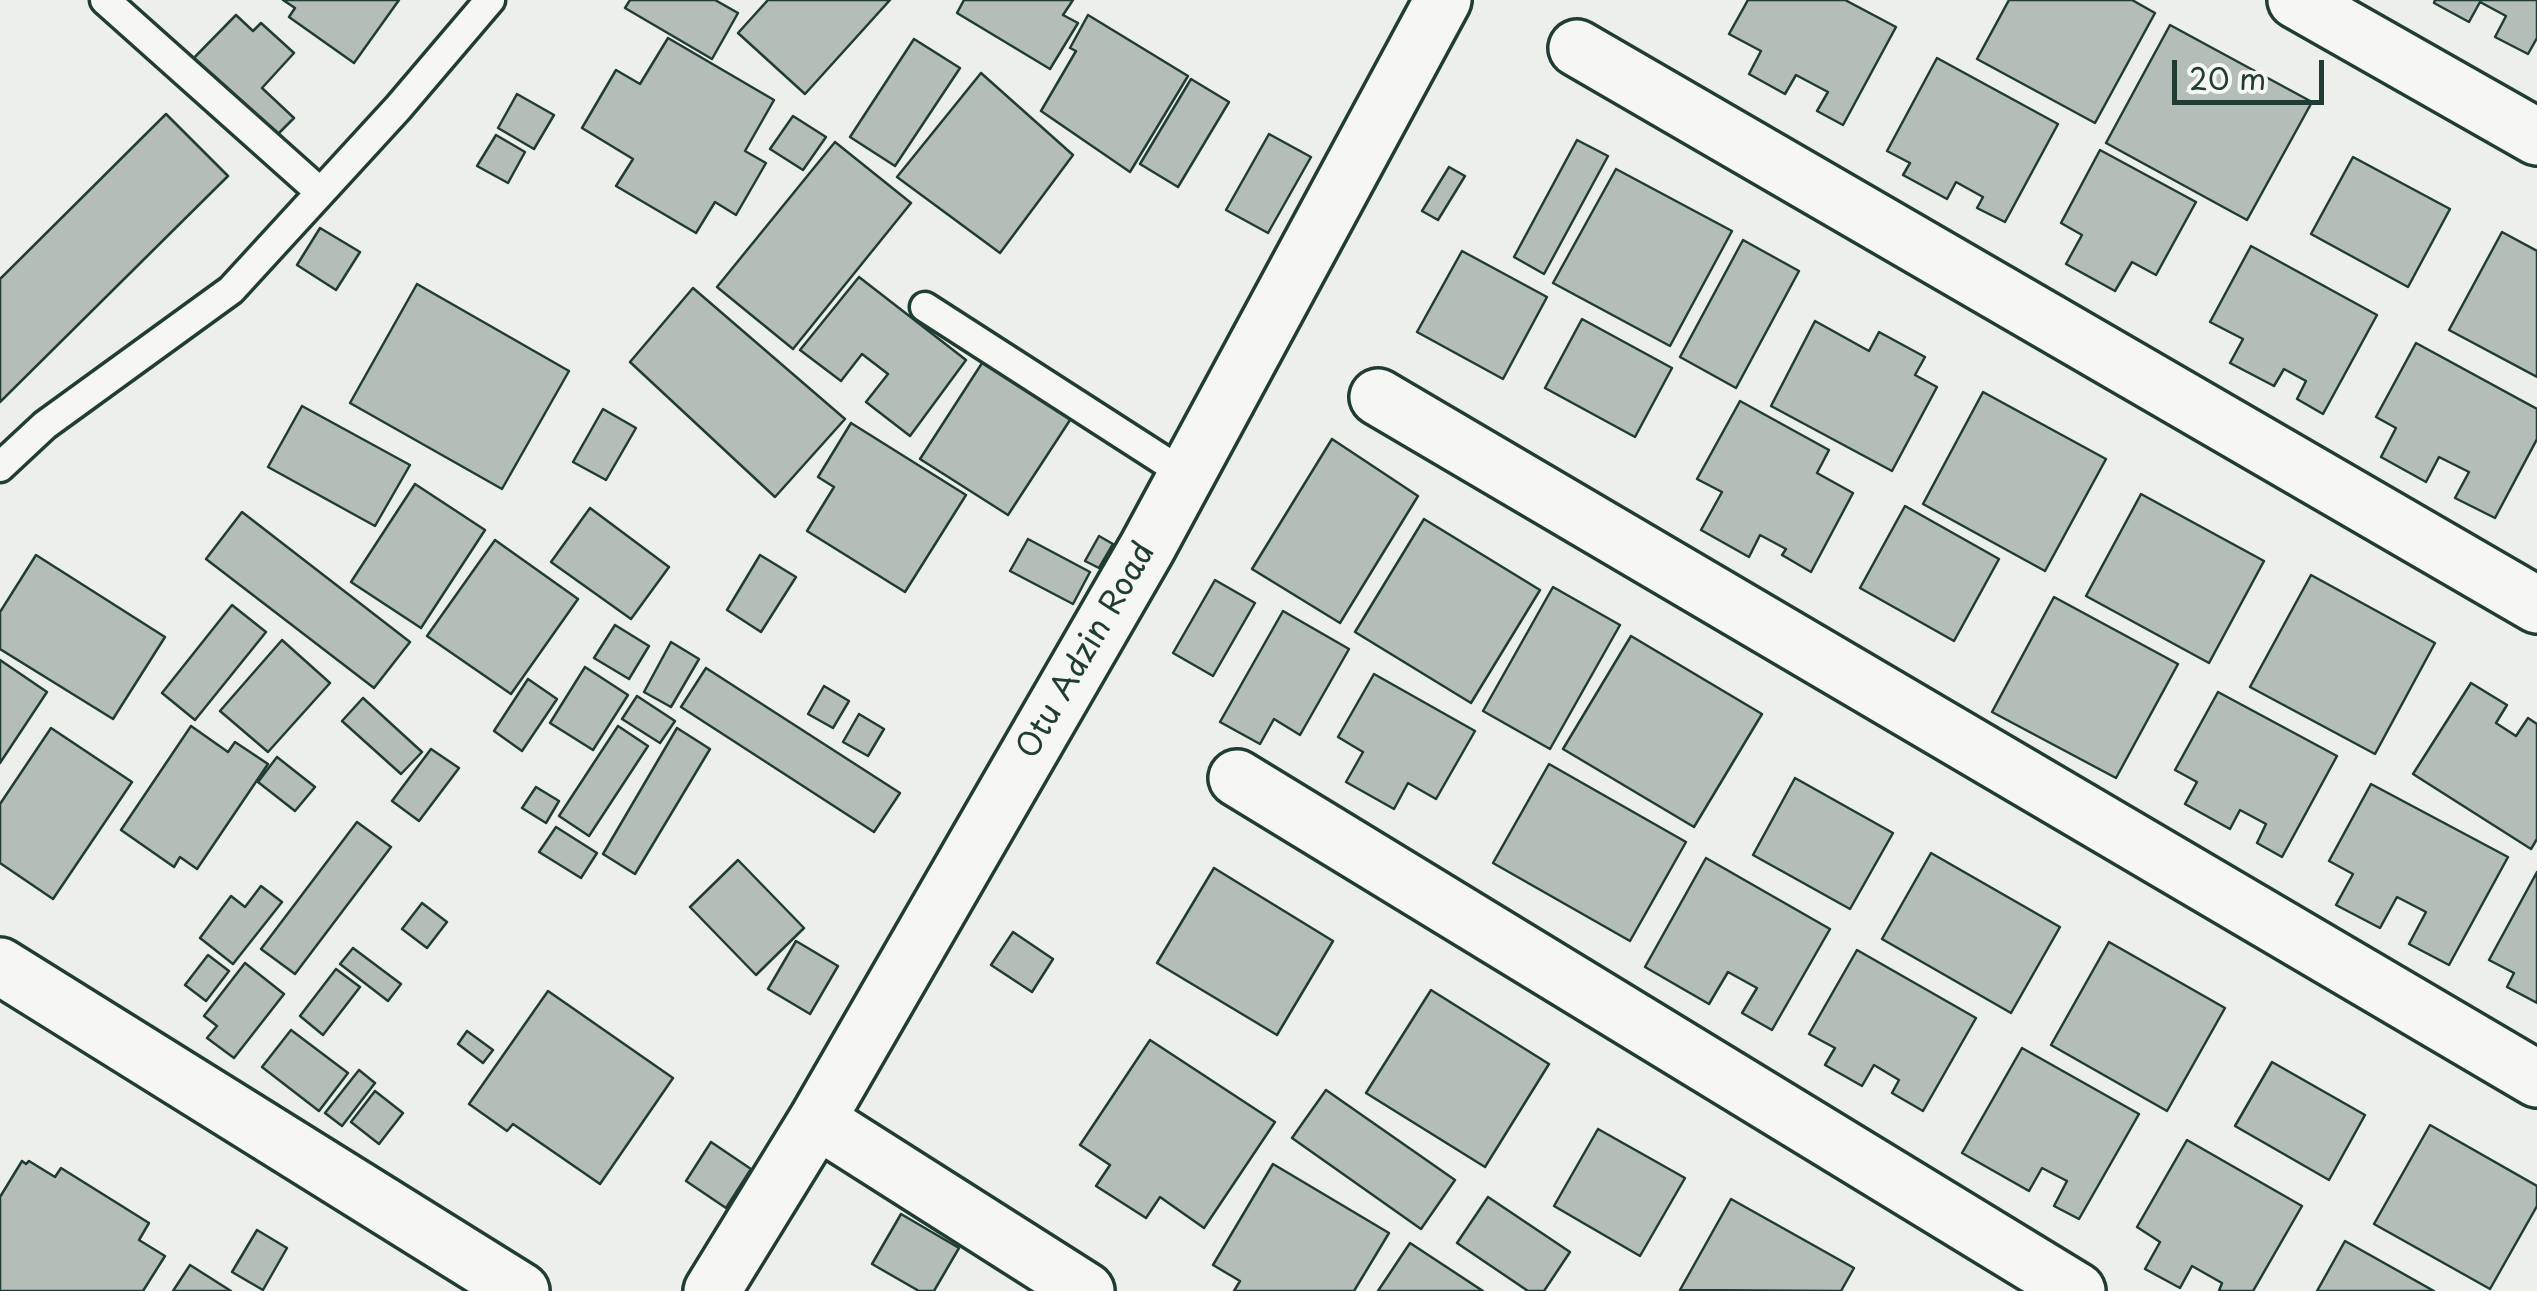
<!DOCTYPE html>
<style>
body{margin:0}
#map{position:relative;width:2537px;height:1291px;overflow:hidden;background:#edefea;font-family:"Playpen Sans",sans-serif}
canvas{display:block}
.scale{position:absolute;left:2172px;top:60px;width:152px;height:45px;box-sizing:border-box;border:5px solid #1f3d34;border-top:0;padding-left:12px;font-size:30px;line-height:35px;white-space:nowrap;color:#1f3d34;-webkit-text-stroke:8px #f6f6f2;paint-order:stroke}
</style>
<div id="map">
<canvas width="2537" height="1291"></canvas>
<div class="scale">20 m</div>
</div>
<script>
const ctx = document.querySelector('canvas').getContext('2d');
ctx.lineJoin = 'round';
function fill(path, color) { ctx.fillStyle = color; ctx.fill(path, 'evenodd'); }
const poly = rows => new Path2D(rows.map(r => 'M' + r).join(''));
function stroke(path, color, width, dash) { ctx.strokeStyle = color; ctx.lineWidth = width; ctx.lineCap = dash ? 'butt' : 'round'; ctx.setLineDash(dash || []); ctx.stroke(path); }
function write(font, color, halo, rows, align = 'center') {
  ctx.font = font + ' "Playpen Sans",sans-serif'; ctx.lineWidth = 9; ctx.setLineDash([]); ctx.textBaseline = 'middle'; ctx.strokeStyle = halo; ctx.fillStyle = color; for (const [text, x, y, turn = 0] of rows) {
    ctx.save(); ctx.translate(x, y); ctx.rotate((+turn || 0) * Math.PI / 180); ctx.textAlign = isNaN(turn) ? turn : align; if (halo) ctx.strokeText(text, 0, 0); ctx.fillText(text, 0, 0); ctx.restore();
  }
}
const building = poly([
 [283,0,399,0,354,63,289,17,295,8,283,0],
 [630,0,715,0,738,13,712,59,625,8,630,0],
 [768,0,890,0,805,94,738,33,768,0],
 [964,0,1073,0,1063,15,1078,23,1050,69,957,13,964,0],
 [1748,0,1845,0,1896,27,1843,125,1817,111,1828,92,1796,75,1785,94,1749,74,1761,51,1729,34,1748,0],
 [2009,0,2132,0,2155,13,2095,123,1977,59,2009,0],
 [2435,0,2537,0,2537,38,2528,54,2495,37,2506,16,2480,2,2469,22,2434,3,2435,0],
 [236,15,253,31,261,23,294,53,262,88,294,118,268,144,186,66,236,15],
 [1088,15,1188,76,1130,172,1041,111,1076,51,1070,48,1088,15],
 [2170,25,2312,102,2247,220,2106,143,2170,25],
 [668,38,774,100,745,151,766,163,736,215,715,202,696,233,616,186,633,159,582,128,616,70,640,84,668,38],
 [914,39,960,68,895,166,850,137,914,39],
 [1937,58,2058,124,2005,222,1977,208,1983,197,1956,182,1947,199,1903,175,1910,163,1887,151,1937,58],
 [981,73,1073,155,1000,253,897,177,981,73],
 [1191,79,1229,102,1178,187,1140,164,1191,79],
 [517,94,554,115,534,149,498,128,517,94],
 [166,114,228,176,0,402,0,279,166,114],
 [793,116,826,137,803,170,770,149,793,116],
 [1269,134,1311,157,1268,233,1226,210,1269,134],
 [496,135,525,152,508,183,477,166,496,135],
 [1577,140,1608,156,1544,274,1514,257,1577,140],
 [835,142,911,203,793,349,717,287,835,142],
 [2100,150,2196,202,2156,275,2132,262,2115,291,2066,264,2082,235,2061,223,2100,150],
 [2353,157,2450,209,2408,287,2311,234,2353,157],
 [1449,167,1465,176,1438,220,1422,211,1449,167],
 [1616,169,1732,231,1670,346,1553,283,1616,169],
 [320,228,360,252,336,290,297,265,320,228],
 [2502,232,2537,251,2537,377,2449,330,2502,232],
 [1743,240,1799,271,1736,388,1680,357,1743,240],
 [2251,246,2377,315,2323,414,2297,399,2306,381,2284,369,2274,386,2230,363,2243,339,2210,322,2251,246],
 [1462,251,1547,297,1503,379,1417,332,1462,251],
 [859,277,966,360,910,436,866,402,888,374,862,354,841,381,800,350,859,277],
 [417,284,569,371,502,489,350,403,417,284],
 [693,288,845,419,775,497,630,362,693,288],
 [1582,319,1672,368,1635,437,1545,388,1582,319],
 [1815,321,1869,351,1879,332,1925,357,1915,375,1937,387,1892,471,1771,406,1815,321],
 [2416,343,2537,409,2537,439,2495,518,2455,498,2469,472,2439,457,2426,482,2381,457,2396,428,2376,417,2416,343],
 [984,360,1072,417,1008,515,920,459,984,360],
 [1983,392,2106,459,2045,571,1923,504,1983,392],
 [1740,401,1829,450,1817,473,1853,493,1811,572,1782,555,1786,549,1760,535,1749,557,1701,530,1722,492,1697,479,1740,401],
 [302,406,410,465,375,526,268,467,302,406],
 [603,409,636,428,606,480,573,462,603,409],
 [851,423,966,495,905,592,807,531,834,487,818,477,851,423],
 [1332,439,1418,496,1340,623,1252,569,1332,439],
 [415,484,485,530,421,628,351,582,415,484],
 [2141,494,2264,561,2209,663,2086,596,2141,494],
 [1905,506,1999,559,1954,641,1860,588,1905,506],
 [590,508,669,567,631,619,551,562,590,508],
 [242,512,410,642,374,688,206,559,242,512],
 [1424,519,1540,590,1471,703,1355,632,1424,519],
 [1099,536,1113,544,1099,568,1085,561,1099,536],
 [1028,539,1090,572,1073,604,1010,571,1028,539],
 [495,540,578,599,511,694,427,636,495,540],
 [36,555,165,637,113,719,0,649,0,612,36,555],
 [760,555,796,577,761,632,727,610,760,555],
 [2311,575,2435,643,2375,754,2250,687,2311,575],
 [1215,580,1255,603,1213,676,1173,653,1215,580],
 [1553,587,1620,625,1550,749,1483,711,1553,587],
 [2054,597,2178,664,2116,778,1992,712,2054,597],
 [232,605,266,632,195,720,162,693,232,605],
 [1283,611,1349,649,1300,735,1274,719,1260,744,1220,722,1283,611],
 [615,625,649,646,629,679,594,658,615,625],
 [1631,636,1762,714,1694,827,1563,749,1631,636],
 [282,640,330,683,268,752,220,711,282,640],
 [671,642,699,659,671,707,644,692,671,642],
 [0,660,47,692,0,763,0,660],
 [585,667,628,695,593,750,550,723,585,667],
 [706,668,900,793,874,832,681,707,706,668],
 [1374,674,1475,731,1436,799,1408,783,1394,809,1346,782,1363,752,1338,737,1374,674],
 [528,679,557,699,522,751,494,731,528,679],
 [2471,683,2507,705,2496,723,2516,736,2528,718,2537,724,2537,839,2531,849,2413,774,2471,683],
 [824,686,849,701,833,728,808,714,824,686],
 [2218,692,2337,756,2282,857,2257,843,2266,824,2240,810,2230,829,2185,804,2197,782,2175,770,2218,692],
 [637,696,675,721,660,743,622,719,637,696],
 [363,698,422,752,401,774,342,721,363,698],
 [859,714,884,729,868,756,843,742,859,714],
 [191,726,228,752,235,742,268,764,197,869,180,857,174,867,121,830,191,726],
 [618,726,648,746,589,836,559,816,618,726],
 [51,728,132,782,53,899,0,863,0,804,51,728],
 [677,728,710,749,635,874,603,854,677,728],
 [431,749,459,768,419,821,392,801,431,749],
 [277,757,315,787,295,811,258,782,277,757],
 [1549,764,1686,842,1630,941,1493,863,1549,764],
 [1795,778,1893,833,1850,909,1753,855,1795,778],
 [2371,784,2508,857,2449,965,2409,944,2426,912,2397,897,2380,928,2336,905,2353,874,2329,861,2371,784],
 [536,787,559,801,546,823,522,808,536,787],
 [357,822,391,847,295,974,261,949,357,822],
 [556,827,597,853,581,878,539,852,556,827],
 [1931,853,2060,927,2011,1013,1882,939,1931,853],
 [1706,858,1830,929,1772,1030,1742,1013,1757,988,1728,972,1709,1004,1645,967,1706,858],
 [738,860,804,928,756,975,690,907,738,860],
 [1214,868,1333,941,1277,1035,1157,963,1214,868],
 [2537,872,2537,1003,2507,987,2514,973,2489,960,2537,872],
 [261,886,282,902,233,964,200,938,231,896,245,907,261,886],
 [422,903,447,922,427,948,402,929,422,903],
 [1013,932,1053,959,1032,992,991,965,1013,932],
 [796,941,838,966,810,1014,768,989,796,941],
 [2109,942,2225,1008,2167,1111,2051,1045,2109,942],
 [353,948,401,984,388,1001,340,964,353,948],
 [1857,950,1976,1018,1923,1111,1892,1093,1899,1080,1874,1065,1862,1086,1825,1065,1835,1048,1809,1034,1857,950],
 [208,955,229,971,206,1001,185,985,208,955],
 [245,963,284,994,234,1058,207,1038,217,1026,204,1016,245,963],
 [336,969,360,987,323,1035,300,1016,336,969],
 [1431,990,1549,1064,1485,1167,1366,1093,1431,990],
 [548,991,673,1078,600,1184,513,1124,507,1131,469,1104,548,991],
 [291,1030,348,1073,319,1111,262,1067,291,1030],
 [467,1031,493,1050,483,1063,458,1044,467,1031],
 [1150,1040,1275,1122,1204,1228,1160,1197,1146,1218,1096,1186,1110,1165,1080,1145,1150,1040],
 [2022,1048,2139,1114,2079,1219,2054,1206,2067,1181,2042,1168,2029,1191,1962,1153,2022,1048],
 [2272,1062,2365,1115,2329,1180,2235,1126,2272,1062],
 [359,1070,375,1083,342,1126,325,1113,359,1070],
 [1326,1090,1455,1180,1421,1229,1292,1138,1326,1090],
 [375,1091,403,1113,379,1144,351,1122,375,1091],
 [2430,1125,2537,1186,2537,1206,2490,1289,2374,1224,2430,1125],
 [1598,1129,1685,1178,1640,1256,1554,1206,1598,1129],
 [2187,1140,2302,1206,2253,1291,2219,1291,2222,1283,2192,1266,2180,1288,2145,1269,2160,1242,2137,1227,2187,1140],
 [711,1142,751,1169,726,1208,686,1181,711,1142],
 [22,1161,26,1164,29,1161,55,1177,61,1168,149,1223,139,1240,165,1256,143,1291,0,1291,0,1197,22,1161],
 [1273,1164,1389,1233,1354,1291,1234,1291,1240,1281,1213,1265,1273,1164],
 [1488,1197,1570,1252,1544,1291,1528,1291,1457,1243,1488,1197],
 [1731,1199,1854,1268,1841,1291,1680,1290,1731,1199],
 [901,1214,959,1248,934,1291,919,1291,872,1264,901,1214],
 [257,1230,287,1248,263,1290,232,1272,257,1230],
 [2345,1241,2434,1291,2317,1291,2345,1241],
 [1410,1243,1483,1291,1378,1291,1410,1243],
 [190,1265,231,1291,173,1291,190,1265]
]);
fill(building, '#b4bdb8');
stroke(building, '#1f3d34', 2.5);
const service = poly([
 [105,0,320,192],
 [925,307,1186,475],
 [0,467,45,425,231,290,398,108,490,0]
]);
const minor = poly([
 [2296,0,2537,137],
 [1577,48,2537,605],
 [1378,397,2537,1079],
 [1237,778,2077,1291],
 [0,966,521,1291],
 [817,1120,1086,1291],
 [712,1291,817,1120,1147,548,1443,0]
]);
stroke(service, '#1f3d34', 35);
stroke(minor, '#1f3d34', 62);
stroke(service, '#f6f6f2', 28);
stroke(minor, '#f6f6f2', 55);
write('32px', '#1f3d34', '#f6f6f2', [
 ["Otu Adzin Road",1087,651,-60]
]);
</script>
